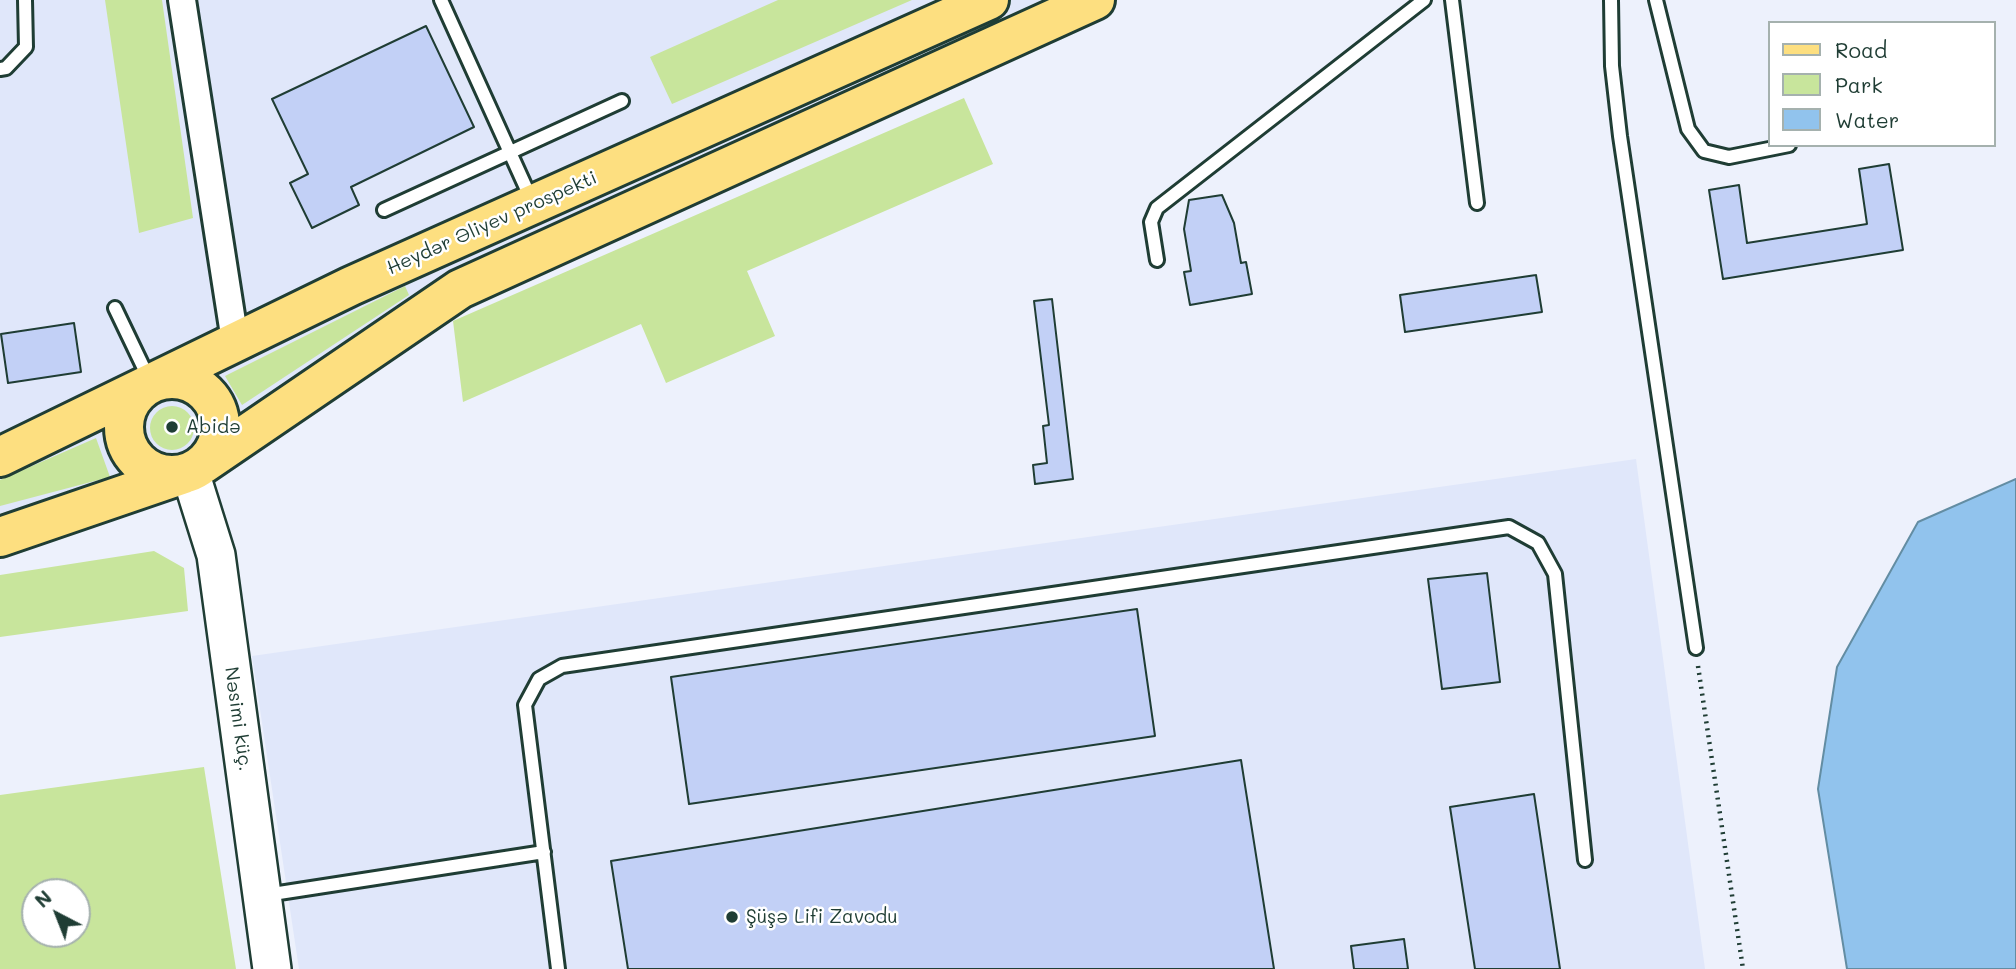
<!DOCTYPE html>
<meta charset="utf-8">
<style>
body{margin:0}
#map{position:relative;width:2016px;height:969px;overflow:hidden;background:#edf1fc;font-family:Mali,sans-serif}
canvas{display:block}
.legend{position:absolute;left:1768px;top:21px;width:228px;height:126px;box-sizing:border-box;background:#fff;border:2px solid #a5b1ae;margin:0;padding:9px 12px;list-style:none;font-size:21px;color:#1f3d34}
.legend li{display:flex;align-items:center;gap:14px;height:35px}
.legend b{width:35px;border:2px solid #a5b1ae}
.north{position:absolute;left:21px;top:878px;width:70px;height:70px;box-sizing:border-box;background:#fff;border:2px solid #a5b1ae;border-radius:50%;rotate:318deg;font-size:19px;font-weight:700;line-height:28px;text-align:center;color:#1f3d34}
.north::after{content:'';display:block;margin:auto;width:24px;height:32px;background:#1f3d34;clip-path:polygon(50% 0,100% 100%,50% 72%,0 100%)}
</style>
<div id="map">
<canvas width="2016" height="969"></canvas>
<ul class="legend">
<li><b style="height:9px;background:#fddf80"></b>Road</li>
<li><b style="height:19px;background:#c8e59c"></b>Park</li>
<li><b style="height:19px;background:#91c3ed"></b>Water</li>
</ul>
<div class="north">N</div>
</div>
<script>
const ctx = document.querySelector('canvas').getContext('2d');
ctx.lineJoin = 'round';
function fill(path, color) { ctx.fillStyle = color; ctx.fill(path, 'evenodd'); }
const poly = rows => new Path2D(rows.map(r => 'M' + r).join(''));
function stroke(path, color, width, dash) { ctx.strokeStyle = color; ctx.lineWidth = width; ctx.lineCap = dash ? 'butt' : 'round'; ctx.setLineDash(dash || []); ctx.stroke(path); }
function write(font, color, halo, rows, align = 'center') {
  ctx.font = font + ' Mali,sans-serif'; ctx.lineWidth = 5; ctx.setLineDash([]); ctx.textBaseline = 'middle'; ctx.strokeStyle = halo; ctx.fillStyle = color; for (const [text, x, y, turn = 0] of rows) {
    ctx.save(); ctx.translate(x, y); ctx.rotate((+turn || 0) * Math.PI / 180); ctx.textAlign = isNaN(turn) ? turn : align; if (halo) ctx.strokeText(text, 0, 0); ctx.fillText(text, 0, 0); ctx.restore();
  }
}
fill(poly([
 [0,0,1060,0,104,502,0,513],
 [1636,459,1705,969,299,969,252,656]
]), '#e0e7fa');
fill(poly([
 [105,0,162,0,193,218,139,233],
 [778,0,912,0,672,104,650,57],
 [964,98,993,164,747,271,775,336,666,383,641,324,463,402,453,321],
 [405,286,409,295,242,405,225,376],
 '150 428a22 22 0 1 1 44 0a22 22 0 1 1-44 0Z',
 [96,438,110,477,0,506,0,480],
 [154,551,184,568,188,611,0,637,0,575],
 [204,767,236,969,0,969,0,795],
 [35,892,77,892,77,934,35,934]
]), '#c8e59c');
const water = poly([
 [2016,479,2016,969,1847,969,1818,789,1837,667,1918,522,2016,479]
]);
fill(water, '#91c3ed');
stroke(water, '#638da3', 2);
const building = poly([
 [426,26,474,127,351,187,359,205,312,228,290,183,308,174,272,99,426,26],
 [1889,164,1903,250,1723,279,1709,190,1739,185,1747,243,1867,224,1859,169,1889,164],
 [1222,195,1234,223,1241,263,1246,262,1252,294,1190,305,1184,272,1191,271,1184,229,1189,200,1222,195],
 [1536,275,1542,312,1405,332,1400,295,1536,275],
 [1052,299,1073,479,1035,484,1033,465,1047,463,1043,426,1049,425,1034,301,1052,299],
 [74,323,81,372,8,383,1,334,74,323],
 [1487,573,1500,682,1442,689,1428,579,1487,573],
 [1137,609,1155,736,689,804,671,677,1137,609],
 [1241,760,1274,969,628,969,611,861,1241,760],
 [1534,794,1560,969,1475,969,1450,807,1534,794],
 [1404,939,1408,969,1354,969,1351,946,1404,939]
]);
fill(building, '#c2d0f6');
stroke(building, '#1f3d34', 2);
const lane = poly([
 [441,0,532,201],
 [1452,0,1477,203],
 [1611,0,1612,66,1620,136,1696,648],
 [1656,0,1688,129,1704,151,1729,157,1789,145],
 [0,69,6,68,26,47,25,0],
 [384,210,622,101],
 [1157,260,1151,222,1157,208,1424,0],
 [115,308,149,379],
 [266,895,544,852],
 [558,969,525,705,539,679,562,666,1509,527,1538,543,1555,574,1585,860]
]);
const street = poly([
 [182,0,235,341]
]);
const secondary = poly([
 [190,472,216,555,272,969]
]);
const primary = poly([
 '124 427a48 48 0 1 1 96 0a48 48 0 1 1-96 0Z',
 [0,457,351,286,989,0],
 [203,464,460,289,1095,0],
 [0,537,184,474]
]);
stroke(lane, '#1f3d34', 18);
stroke(street, '#1f3d34', 32);
stroke(secondary, '#1f3d34', 42);
stroke(primary, '#1f3d34', 44);
stroke(poly([
 [1698,666,1743,969]
]), '#1f3d34', 4.5, [2, 5]);
stroke(lane, '#fff', 12);
stroke(street, '#fff', 26);
stroke(secondary, '#fff', 37);
stroke(primary, '#fddf80', 38);
for (const [x, y, r, color] of [
 [172,427,7,"#1f3d34"],
 [732,917,7,"#1f3d34"]
]) { const dot = new Path2D(); dot.arc(x, y, r, 0, 2 * Math.PI); ctx.fillStyle = color; ctx.fill(dot); stroke(dot, '#fff', 2.5); }
write('19px', '#1f3d34', '#fff', [
 ["Heydər Əliyev prospekti",492,223,-24],
 ["Nəsimi küç.",238,719,82]
]);
write('19px', '#1f3d34', '#fff', [
 ["Abidə",186,427],
 ["Şüşə Lifi Zavodu",746,917]
], 'left');
</script>
